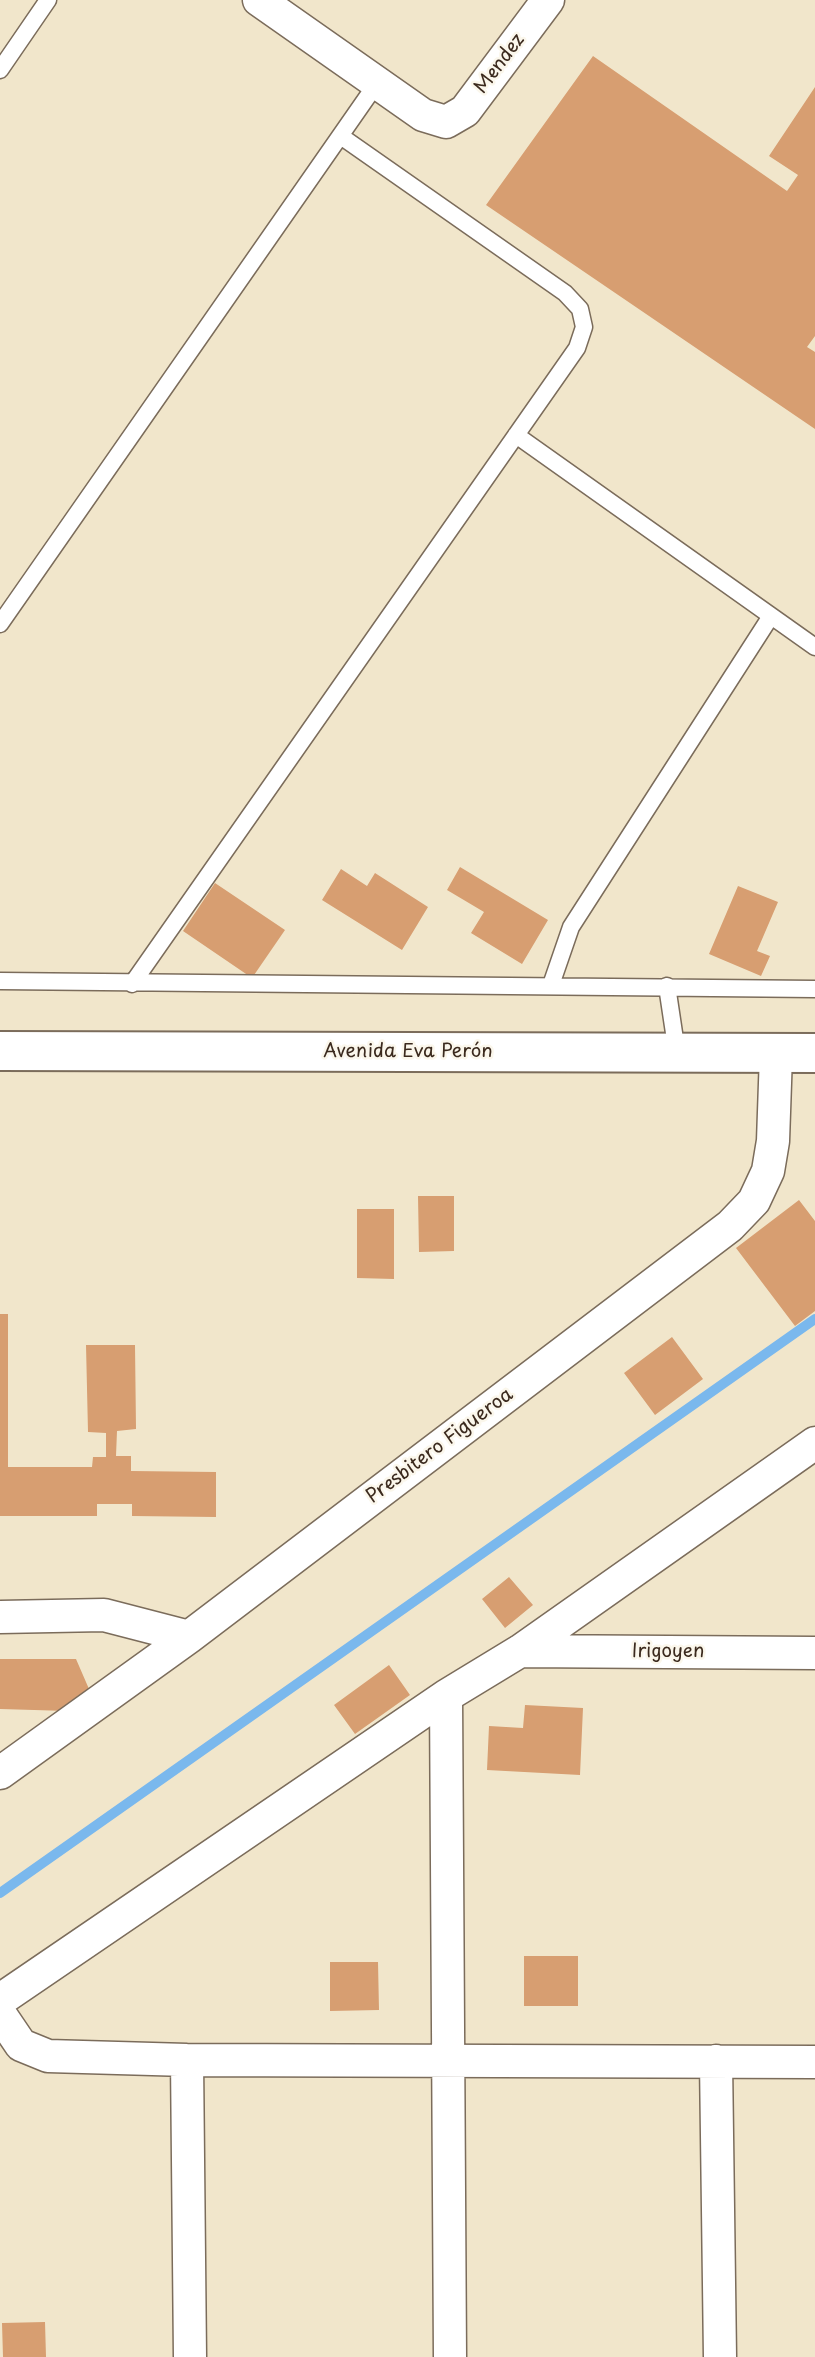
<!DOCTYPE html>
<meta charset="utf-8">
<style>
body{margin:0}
canvas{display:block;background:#f1e6cb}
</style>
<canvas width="815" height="2357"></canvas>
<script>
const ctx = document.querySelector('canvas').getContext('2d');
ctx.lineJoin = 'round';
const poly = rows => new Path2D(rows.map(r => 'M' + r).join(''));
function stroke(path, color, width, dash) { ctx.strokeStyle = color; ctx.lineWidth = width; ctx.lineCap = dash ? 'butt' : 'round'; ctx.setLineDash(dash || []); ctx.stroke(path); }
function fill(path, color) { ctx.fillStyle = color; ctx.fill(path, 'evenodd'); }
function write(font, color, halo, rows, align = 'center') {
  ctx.font = font + ' "Playpen Sans",sans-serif'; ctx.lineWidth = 5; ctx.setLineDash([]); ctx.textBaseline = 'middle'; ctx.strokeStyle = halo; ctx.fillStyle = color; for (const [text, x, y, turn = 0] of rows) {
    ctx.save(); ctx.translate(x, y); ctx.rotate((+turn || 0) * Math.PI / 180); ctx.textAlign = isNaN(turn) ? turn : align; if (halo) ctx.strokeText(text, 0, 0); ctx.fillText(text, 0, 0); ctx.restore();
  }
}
stroke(poly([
 [0,1893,815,1319]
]), '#7ab8ed', 10);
fill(poly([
 [593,56,787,191,798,175,769,156,815,87,815,336,807,347,815,352,815,429,486,205],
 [460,867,548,920,522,964,471,933,484,912,447,890],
 [341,869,367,886,375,873,428,907,402,950,322,900],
 [215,883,285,930,252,978,183,931],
 [738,886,778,902,757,951,770,956,761,976,709,954],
 [418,1196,454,1196,454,1251,419,1252],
 [799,1200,815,1221,815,1311,795,1326,736,1248],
 [357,1209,394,1209,394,1279,357,1278],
 [0,1314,8,1314,8,1467,92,1467,93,1457,106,1457,106,1433,88,1432,86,1345,135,1345,136,1429,117,1431,116,1456,131,1456,131,1471,216,1472,216,1517,132,1516,132,1504,97,1504,97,1516,0,1516],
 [672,1337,703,1379,655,1415,624,1373],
 [509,1577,533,1605,505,1628,482,1599],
 [0,1659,76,1659,89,1689,68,1711,0,1709],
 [389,1665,410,1695,355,1734,334,1705],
 [525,1705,583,1708,580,1775,487,1770,489,1726,523,1728],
 [524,1956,578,1956,578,2006,524,2006],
 [330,1962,378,1962,379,2010,330,2011],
 [45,2322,46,2357,3,2357,2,2323]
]), '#d79e71');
const lane = poly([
 [0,70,48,0],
 [516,435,815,647],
 [0,624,377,83],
 [0,981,815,989],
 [132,984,577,348,584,327,580,309,565,293,342,137],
 [551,985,571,927,771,616],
 [667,986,677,1053]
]);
const street = poly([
 [259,0,423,115,446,122,465,111,548,0],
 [0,1617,104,1615,189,1637],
 [520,1651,815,1653],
 [446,1696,450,2357],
 [0,1773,189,1637,730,1226,754,1201,768,1171,773,1141,776,1054],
 [0,2000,446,1696,520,1651,815,1443],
 [0,2014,21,2045,48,2056,187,2060,815,2062],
 [187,2060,190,2357],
 [716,2061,720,2357]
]);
const secondary = poly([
 [0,1051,815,1053]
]);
stroke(lane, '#7b6c5b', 19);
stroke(street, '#7b6c5b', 35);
stroke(secondary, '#7b6c5b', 42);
stroke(lane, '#fff', 16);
stroke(street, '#fff', 32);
stroke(secondary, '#fff', 38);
write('19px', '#3b2a1e', '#fbf7ec', [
 ["Mendez",500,64,-53],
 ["Avenida Eva Perón",408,1052],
 ["Presbitero Figueroa",440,1446,-37],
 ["Irigoyen",668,1652]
]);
</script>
